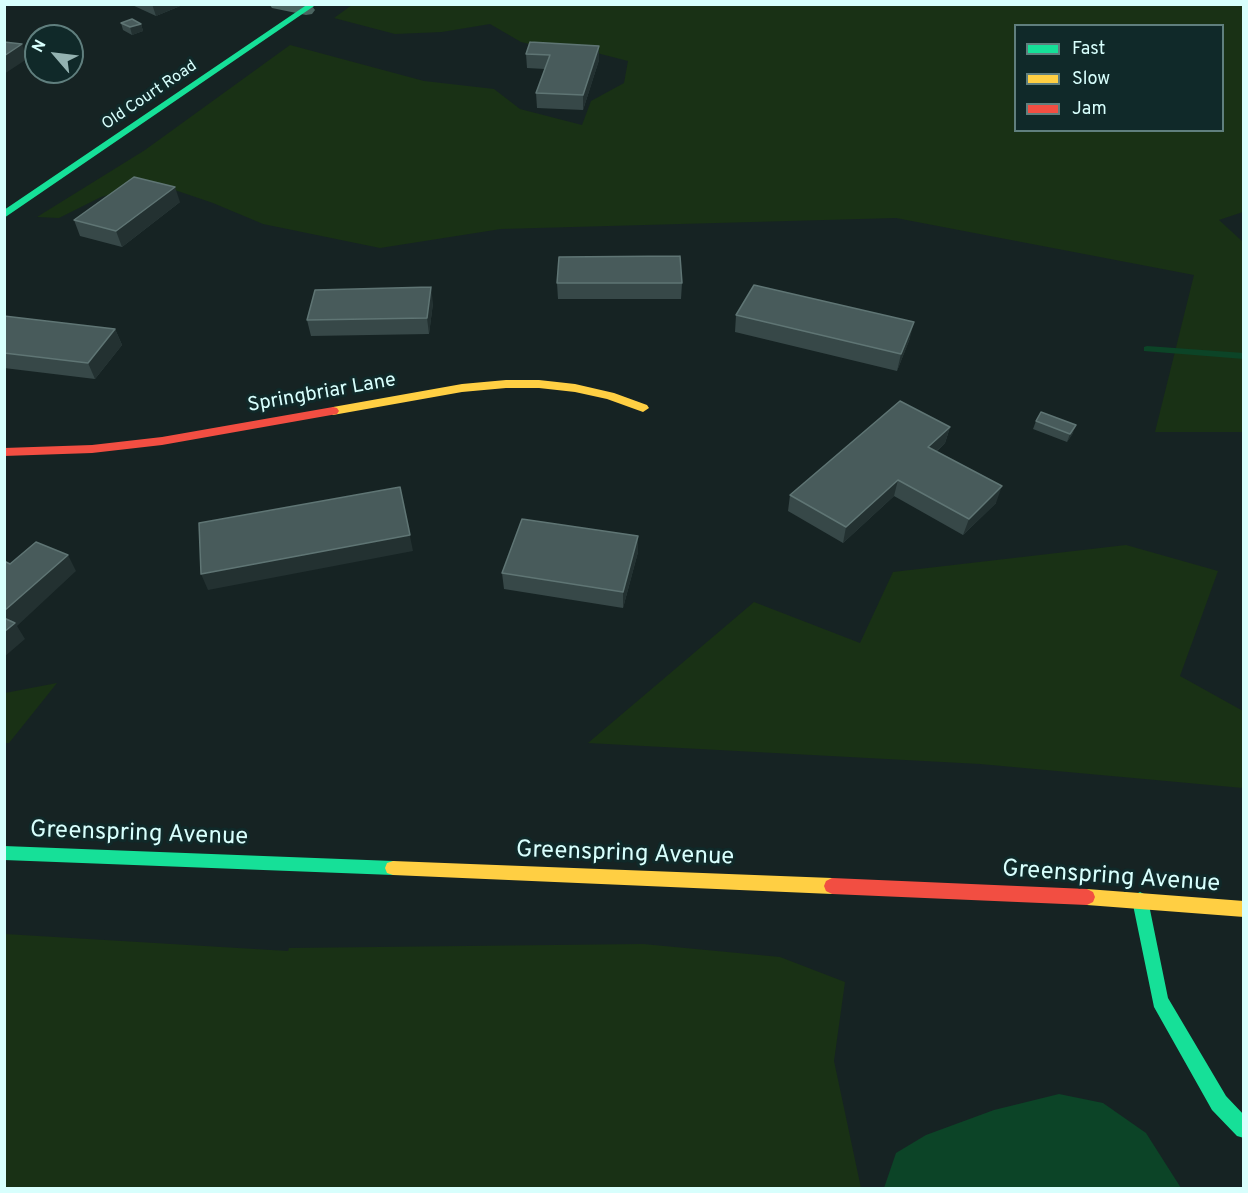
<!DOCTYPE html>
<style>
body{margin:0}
#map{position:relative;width:1248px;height:1193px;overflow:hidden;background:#162323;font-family:Overpass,sans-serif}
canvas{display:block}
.frame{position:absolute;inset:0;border:6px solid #d8fffd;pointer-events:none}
.legend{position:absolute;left:1014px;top:24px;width:210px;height:108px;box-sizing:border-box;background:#102929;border:2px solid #607f7e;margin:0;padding:8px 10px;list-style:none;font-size:18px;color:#d8fffd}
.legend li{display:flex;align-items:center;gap:12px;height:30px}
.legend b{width:30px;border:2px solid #607f7e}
.north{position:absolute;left:24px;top:24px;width:60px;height:60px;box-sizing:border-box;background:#102929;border:2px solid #607f7e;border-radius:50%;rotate:298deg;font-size:16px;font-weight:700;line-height:24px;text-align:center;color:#d8fffd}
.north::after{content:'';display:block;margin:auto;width:21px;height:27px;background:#94b2b1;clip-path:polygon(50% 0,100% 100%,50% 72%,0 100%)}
</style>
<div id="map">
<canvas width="1248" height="1193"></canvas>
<div class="frame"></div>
<ul class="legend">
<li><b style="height:8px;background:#16e098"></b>Fast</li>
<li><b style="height:8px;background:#ffcf43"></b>Slow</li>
<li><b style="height:8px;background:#f24e42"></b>Jam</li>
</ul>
<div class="north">N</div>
</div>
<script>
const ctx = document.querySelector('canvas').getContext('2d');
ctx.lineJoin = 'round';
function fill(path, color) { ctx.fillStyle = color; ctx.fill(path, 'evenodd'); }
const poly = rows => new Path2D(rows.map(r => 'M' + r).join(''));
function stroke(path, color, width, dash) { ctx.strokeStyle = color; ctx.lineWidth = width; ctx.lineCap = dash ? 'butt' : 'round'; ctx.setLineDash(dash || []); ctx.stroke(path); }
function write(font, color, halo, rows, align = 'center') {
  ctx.font = font + ' Overpass,sans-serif'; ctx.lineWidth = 6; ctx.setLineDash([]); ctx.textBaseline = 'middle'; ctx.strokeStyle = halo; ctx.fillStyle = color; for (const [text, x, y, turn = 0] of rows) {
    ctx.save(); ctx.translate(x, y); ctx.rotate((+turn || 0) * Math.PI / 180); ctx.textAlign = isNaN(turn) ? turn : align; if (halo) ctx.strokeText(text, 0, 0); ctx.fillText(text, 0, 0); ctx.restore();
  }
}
fill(poly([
 [352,5,1243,5,1243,212,1219,220,1243,242,1243,432,1155,432,1194,275,896,218,501,229,380,248,263,224,213,203,154,183,101,197,59,218,37,217,145,150,290,45,424,81,494,89,520,109,582,125,591,101,624,83,628,61,585,50,554,50,521,42,490,24,442,32,395,34,334,18],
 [1016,26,1222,26,1222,130,1016,130],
 [1126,545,1218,571,1180,676,1243,711,1243,788,980,764,588,743,754,602,860,643,893,572],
 [57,683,9,743,5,743,5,693],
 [5,934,288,951,289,948,643,944,780,957,845,982,834,1061,861,1188,5,1188]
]), '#193115');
fill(poly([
 [1059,1094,1103,1103,1146,1133,1181,1188,884,1188,896,1153,926,1135,994,1110]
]), '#0c4427');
fill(poly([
 [1147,346,1244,353,1244,359,1144,351,1144,347,1147,346]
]), '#0c4427');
fill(poly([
 [269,4,305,4,312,6,315,10,312,14,306,15,272,8,269,4]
]), '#4b6460');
fill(poly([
 [308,4,317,4,4,218,4,210,308,4],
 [4,846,393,861,399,863,401,868,399,873,393,875,4,860,4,846],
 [1140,892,1146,895,1148,900,1168,998,1226,1096,1244,1115,1244,1138,1237,1136,1212,1110,1154,1007,1132,900,1134,895,1140,892]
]), '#16e098');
fill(poly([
 [506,380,539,380,575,384,614,393,647,405,649,408,643,412,607,399,575,392,539,388,506,388,462,392,333,415,327,411,333,407,462,384,506,380],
 [393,861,832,878,838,881,840,886,838,891,832,894,393,875,387,873,385,868,387,863,393,861],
 [1087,889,1244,901,1244,917,1087,905,1081,902,1079,897,1081,892,1087,889]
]), '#ffcf43');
fill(poly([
 [333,407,337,408,339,411,337,414,162,445,92,453,4,456,4,448,92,445,162,437,333,407],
 [832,878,1087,889,1093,892,1095,897,1093,902,1087,905,832,894,826,891,824,886,826,881,832,878]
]), '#f24e42');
fill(poly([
 [130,4,185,4,156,16],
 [121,23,141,24,143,31,132,35,123,30],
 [530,42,599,60,583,110,537,108,536,93,545,69,527,68,526,54],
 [180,202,122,247,80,236,74,220],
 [557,283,682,283,681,299,558,299],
 [433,303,429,334,311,336,307,320],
 [736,315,910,338,897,371,735,332],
 [4,316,115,329,122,345,95,379,4,368],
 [1036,421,1073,433,1067,442,1033,429],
 [950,427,945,443,936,452,996,503,963,535,894,496,843,543,788,511,790,495],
 [638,552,623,608,504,589,502,573]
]), '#374848');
fill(poly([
 [152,4,185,4,156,16],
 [141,24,143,31,132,35,130,27],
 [22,44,27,59,4,74,4,56],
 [599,46,599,60,583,110,583,95],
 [175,187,180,202,122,247,116,231],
 [431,287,433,303,429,334,427,318],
 [914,322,910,338,897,371,901,354],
 [115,329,122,345,95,379,88,363],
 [1076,425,1073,433,1067,442,1070,434],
 [950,427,945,443,923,463,928,447],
 [898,480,894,496,843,543,846,527],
 [1002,486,996,503,963,535,969,519],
 [400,487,413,551,208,590,201,574],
 [638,536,638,552,623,608,623,592],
 [68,555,76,571,17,626,25,639,4,657,4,611]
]), '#233131');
const building = poly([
 [132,19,141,24,130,27,121,23,132,19],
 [4,42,22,44,4,56,4,42],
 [530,42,599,46,583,95,536,93,550,55,526,54,530,42],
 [134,177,175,187,116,231,74,220,134,177],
 [680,256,682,283,557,283,559,257,680,256],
 [754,285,914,322,901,354,736,315,754,285],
 [431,287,427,318,307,320,315,290,431,287],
 [4,316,115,329,88,363,4,353,4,316],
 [900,401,950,427,928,447,1002,486,969,519,898,480,846,527,790,495,900,401],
 [1041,412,1076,425,1070,434,1036,421,1041,412],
 [400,487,410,535,201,574,199,523,400,487],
 [522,519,638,536,623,592,502,573,522,519],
 [36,542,68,555,4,611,4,561,10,564,36,542],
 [4,618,15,623,4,632,4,618]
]);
fill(building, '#485b5b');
stroke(building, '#5f7574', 1.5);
write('16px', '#d8fffd', '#102929', [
 ["Old Court Road",150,96,-34]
]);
write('20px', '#d8fffd', '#102929', [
 ["Springbriar Lane",322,394,-10]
]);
write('24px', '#d8fffd', '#102929', [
 ["Greenspring Avenue",139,835,2],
 ["Greenspring Avenue",625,855,2],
 ["Greenspring Avenue",1111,878,4]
]);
</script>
